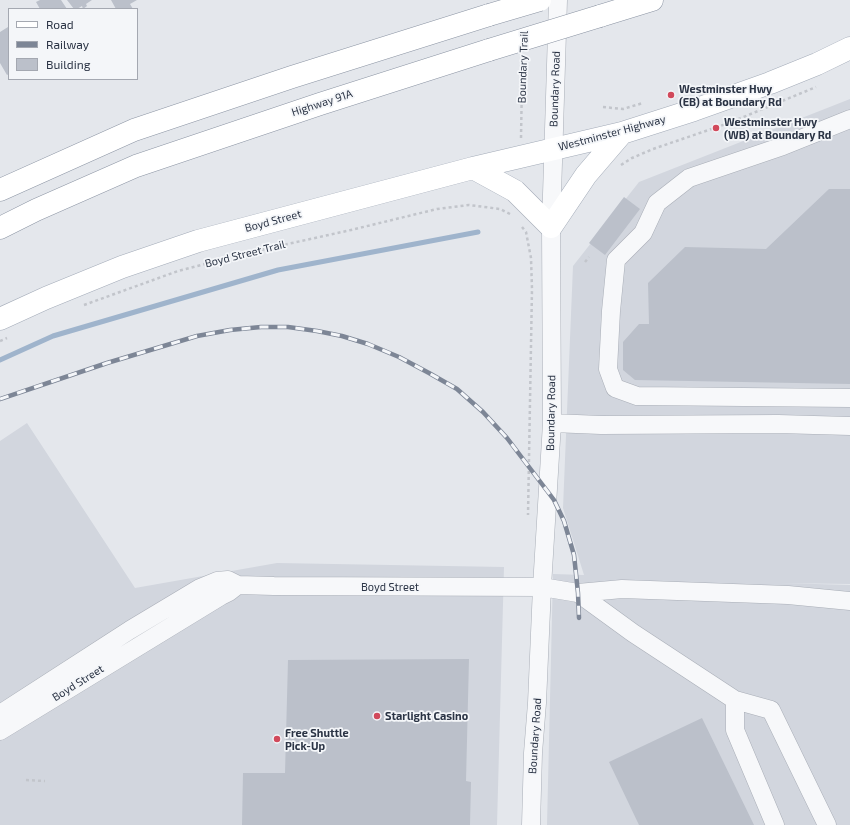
<!DOCTYPE html>
<style>
body{margin:0}
#map{position:relative;width:850px;height:825px;overflow:hidden;background:#e4e7ec;font-family:"Exo 2",sans-serif}
canvas{display:block}
.legend{position:absolute;left:8px;top:8px;width:130px;height:72px;box-sizing:border-box;background:#f4f6f9;border:1px solid #a4a8b1;margin:0;padding:5px 7px;list-style:none;font-size:12px;color:#2b3445}
.legend li{display:flex;align-items:center;gap:8px;height:20px}
.legend b{width:20px;border:1px solid #a4a8b1}
</style>
<div id="map">
<canvas width="850" height="825"></canvas>
<ul class="legend">
<li><b style="height:5px;background:#fff"></b>Road</li>
<li><b style="height:5px;background:#7d8696"></b>Railway</li>
<li><b style="height:11px;background:#bbc0ca"></b>Building</li>
</ul>
</div>
<script>
const ctx = document.querySelector('canvas').getContext('2d');
ctx.lineJoin = 'round';
function fill(path, color) { ctx.fillStyle = color; ctx.fill(path, 'evenodd'); }
const poly = rows => new Path2D(rows.map(r => 'M' + r).join(''));
function stroke(path, color, width, dash) { ctx.strokeStyle = color; ctx.lineWidth = width; ctx.lineCap = dash ? 'butt' : 'round'; ctx.setLineDash(dash || []); ctx.stroke(path); }
function write(font, color, halo, rows, align = 'center') {
  ctx.font = font + ' "Exo 2",sans-serif'; ctx.lineWidth = 3.5; ctx.setLineDash([]); ctx.textBaseline = 'middle'; ctx.strokeStyle = halo; ctx.fillStyle = color; for (const [text, x, y, turn = 0] of rows) {
    ctx.save(); ctx.translate(x, y); ctx.rotate((+turn || 0) * Math.PI / 180); ctx.textAlign = isNaN(turn) ? turn : align; if (halo) ctx.strokeText(text, 0, 0); ctx.fillText(text, 0, 0); ctx.restore();
  }
}
fill(poly([
 [850,99,850,584,780,583,850,585,850,825,547,825,553,574,584,575,563,508,573,266,639,182],
 [27,423,135,588,277,563,504,567,497,825,0,825,0,441]
]), '#d2d6de');
stroke(poly([
 [0,360,53,336,278,270,478,232]
]), '#9fb4cc', 5);
fill(poly([
 [40,0,61,0,67,9,40,9,36,2],
 [67,0,92,0,86,4,87,6,83,9,82,6,77,9,74,9],
 [111,0,137,0,130,4,133,9,116,9],
 [8,27,9,29,9,74,7,75,0,63,0,32],
 [829,189,850,189,850,384,635,380,623,370,623,342,639,324,649,324,648,283,685,247,766,249],
 [624,197,640,209,605,255,589,243],
 [469,659,466,781,471,782,470,825,242,825,243,773,285,773,288,660],
 [702,718,754,825,639,825,609,762]
]), '#bbc0ca');
const minor = poly([
 [850,119,783,146,689,178,657,203,643,233,616,260,611,311,608,369,615,388,637,396,850,398],
 [552,423,601,425,778,424,850,426],
 [578,593,622,589,788,595,850,601],
 [735,700,735,730,775,825],
 [0,714,130,630,200,588,217,581,228,580,238,585,274,586,542,587,578,593,633,633,735,700,771,710,827,825],
 [0,731,221,596,229,592,238,585],
 [531,825,533,753,537,703,542,587,552,423,551,227,558,0]
]);
const major = poly([
 [473,168,515,191,551,227,586,175,622,133],
 [0,319,46,298,122,267,198,241,473,168,622,133,694,110,770,83,817,64,850,48]
]);
const highway = poly([
 [600,16,652,0],
 [0,190,134,130,292,77,489,15],
 [0,228,36,210,136,166,320,104,489,50]
]);
stroke(minor, '#a9aeb7', 19);
stroke(major, '#a3abb8', 23);
stroke(highway, '#8b94a3', 23);
stroke(poly([
 [603,107,623,109,643,103],
 [521,138,522,80,523,59],
 [621,165,632,158,653,149,729,123,816,87],
 [522,227,526,232,531,258,532,289,528,515],
 [585,262,589,257],
 [84,305,178,271,247,253,351,230,437,209,469,205,500,209,510,214],
 [0,341,7,338],
 [26,780,45,781]
]), '#c2c5cb', 2.5, [3, 3]);
stroke(minor, '#f7f8fa', 18);
stroke(major, '#fff', 22);
stroke(highway, '#fff', 22);
const rail = poly([
 [0,399,107,363,197,336,230,330,261,327,288,327,317,331,342,336,368,344,399,357,429,373,457,389,483,412,507,438,548,492,554,500,564,521,574,555,578,593,579,618]
]);
stroke(rail, '#7d8696', 4.5);
stroke(rail, '#f4f6f9', 3, [9]);
const highwayBridge = poly([
 [489,15,540,0],
 [489,50,600,16]
]);
stroke(highwayBridge, '#8b94a3', 23, []);
stroke(highwayBridge, '#fff', 22);
for (const [x, y, r, color] of [
 [671,95,4,"#d1495b"],
 [716,128,4,"#d1495b"],
 [377,716,4,"#d1495b"],
 [277,739,4,"#d1495b"]
]) { const dot = new Path2D(); dot.arc(x, y, r, 0, 2 * Math.PI); ctx.fillStyle = color; ctx.fill(dot); stroke(dot, '#f4f6f9', 1.5); }
write('11px', '#2b3445', '#f4f6f9', [
 ["Boundary Trail",523,67,-88],
 ["Boundary Road",555,89,-88],
 ["Highway 91A",322,103,-18],
 ["Westminster Highway",612,133,-15],
 ["Boyd Street",273,221,-15],
 ["Boyd Street Trail",245,254,-14],
 ["Boundary Road",551,413,-89],
 ["Boyd Street",390,587],
 ["Boyd Street",78,683,-32],
 ["Boundary Road",535,736,-86]
]);
write('bold 11px', '#2b3445', '#f4f6f9', [
 ["Westminster Hwy",679,89],
 ["(EB) at Boundary Rd",679,102],
 ["Westminster Hwy",724,122],
 ["(WB) at Boundary Rd",724,135],
 ["Starlight Casino",385,716],
 ["Free Shuttle",285,733],
 ["Pick-Up",285,746]
], 'left');
</script>
